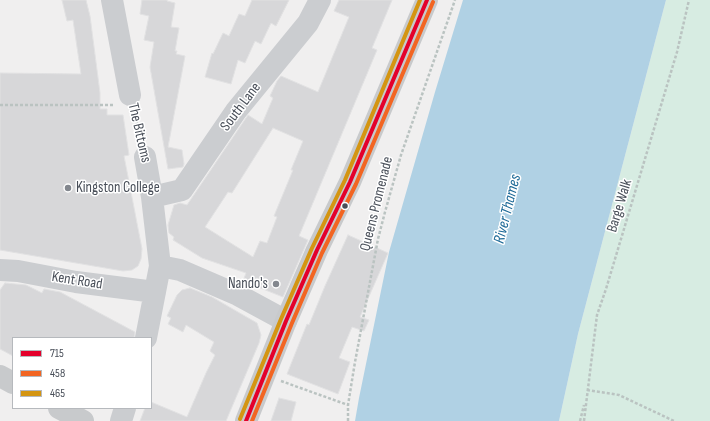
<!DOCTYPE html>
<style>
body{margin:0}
#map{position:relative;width:710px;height:421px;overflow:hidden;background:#f0efef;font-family:"Sofia Sans Condensed",sans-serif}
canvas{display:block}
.legend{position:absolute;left:12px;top:337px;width:140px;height:72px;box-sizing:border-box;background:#fff;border:1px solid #b6b9bd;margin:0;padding:5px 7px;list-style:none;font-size:12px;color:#494f59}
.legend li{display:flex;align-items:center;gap:8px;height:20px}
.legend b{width:20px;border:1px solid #b6b9bd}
</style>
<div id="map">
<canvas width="710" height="421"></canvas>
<ul class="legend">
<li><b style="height:5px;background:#e4002b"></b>715</li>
<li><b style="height:5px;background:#f26522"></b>458</li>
<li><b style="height:5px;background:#d49512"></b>465</li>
</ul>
</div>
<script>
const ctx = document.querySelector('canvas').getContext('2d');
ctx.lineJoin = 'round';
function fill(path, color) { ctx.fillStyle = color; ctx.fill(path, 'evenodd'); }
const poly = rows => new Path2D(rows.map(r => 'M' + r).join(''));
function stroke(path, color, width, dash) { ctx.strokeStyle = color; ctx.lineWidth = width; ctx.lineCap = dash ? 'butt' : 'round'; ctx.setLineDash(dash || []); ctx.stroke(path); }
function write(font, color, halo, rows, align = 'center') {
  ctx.font = font + ' "Sofia Sans Condensed",sans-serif'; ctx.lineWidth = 3; ctx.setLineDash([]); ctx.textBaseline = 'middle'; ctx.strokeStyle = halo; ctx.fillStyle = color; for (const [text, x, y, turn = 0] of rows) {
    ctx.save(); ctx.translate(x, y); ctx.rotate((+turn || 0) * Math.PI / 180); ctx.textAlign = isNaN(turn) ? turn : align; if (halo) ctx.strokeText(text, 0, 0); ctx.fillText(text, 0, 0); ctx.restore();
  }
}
fill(poly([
 [666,0,710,0,710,421,559,421,578,334]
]), '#d7ece2');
fill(poly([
 [463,0,666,0,578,334,559,421,355,421,359,398,389,252,435,92]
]), '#b0d1e4');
const building = poly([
 [62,0,86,0,90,16,100,93,100,109,107,109,107,115,123,115,129,155,124,156,142,249,141,259,138,266,132,270,123,271,0,250,0,73,81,74,73,20,67,21,62,0],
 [142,0,167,0,167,1,175,3,171,27,179,28,175,51,177,51,176,54,185,56,168,147,182,150,184,164,183,167,168,169,150,67,154,42,144,40,149,16,140,14,142,0],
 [252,0,289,0,276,26,271,23,261,44,255,41,245,63,238,60,231,84,205,77,212,53,213,54,223,33,229,36,239,14,245,16,252,0],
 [339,0,392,0,372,48,377,50,299,236,308,240,283,297,243,281,246,273,202,258,173,240,174,237,169,233,168,225,174,205,180,203,187,205,248,115,262,124,273,98,270,96,277,81,281,76,318,92,349,17,334,11,339,0],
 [273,128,303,141,291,170,293,170,274,216,277,217,267,243,260,241,253,257,205,227,228,192,232,193,273,128],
 [348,235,388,253,360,317,369,320,364,331,352,327,339,358,350,362,338,394,287,374,307,324,309,325,325,286,348,235],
 [5,283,26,285,42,293,44,289,60,292,135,332,134,338,13,338,13,356,0,349,0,290,5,283],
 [190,288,212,297,257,323,261,335,259,343,226,421,140,421,145,408,151,408,151,402,187,417,206,373,215,355,210,351,214,342,186,325,183,332,168,324,171,318,167,316,177,295,182,290,190,288],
 [279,398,296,402,291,421,271,421,279,398]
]);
fill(building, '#d7d7d9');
stroke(building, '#e1e1e2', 1);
stroke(poly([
 [0,105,114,105],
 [134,113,141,139],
 [281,381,348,405],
 [587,390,619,395,674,421],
 [348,421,348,405,355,362,378,239,385,212,401,155,455,0],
 [580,421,584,405],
 [584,421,597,315,606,289,677,52,689,0]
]), '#bac3c1', 2.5, [3, 2]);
stroke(poly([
 [112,0,130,95],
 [145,157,152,197,160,266,146,338],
 [152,197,182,190,236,111,308,23,320,0],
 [160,266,180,270,238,295,286,321],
 [0,270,18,271,76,282,155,292],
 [121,421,125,408]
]), '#cbcdd0', 22);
stroke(poly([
 [0,376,13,383],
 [59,408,83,421],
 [246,421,286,321,317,250,350,182,427,0]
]), '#c8cacc', 22);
stroke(poly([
 [246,421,286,321,317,250,350,182,427,0]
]), '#e4002b', 4);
stroke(poly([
 [252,421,292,323,322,253,356,184,433,2]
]), '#f26522', 4);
stroke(poly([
 [240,419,281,319,312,248,345,180,420,0]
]), '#d49512', 4);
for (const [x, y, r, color] of [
 [68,188,4,"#83878e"],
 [345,206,3.5,"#494f59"],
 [276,284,4,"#83878e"]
]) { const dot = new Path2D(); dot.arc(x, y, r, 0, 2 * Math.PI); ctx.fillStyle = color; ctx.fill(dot); stroke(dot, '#fff', 1.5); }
write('15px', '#494f59', '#fff', [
 ["South Lane",241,107,-53],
 ["The Bittoms",139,133,77],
 ["Queens Promenade",377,204,-76],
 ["Barge Walk",620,206,-73],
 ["Kent Road",77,281,9]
]);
write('15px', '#494f59', '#fff', [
 ["Kingston College",76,188],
 ["Nando's",268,284,"right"]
], 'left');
write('italic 16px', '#1e6a97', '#fff', [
 ["River Thames",508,209,-76]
]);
</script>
